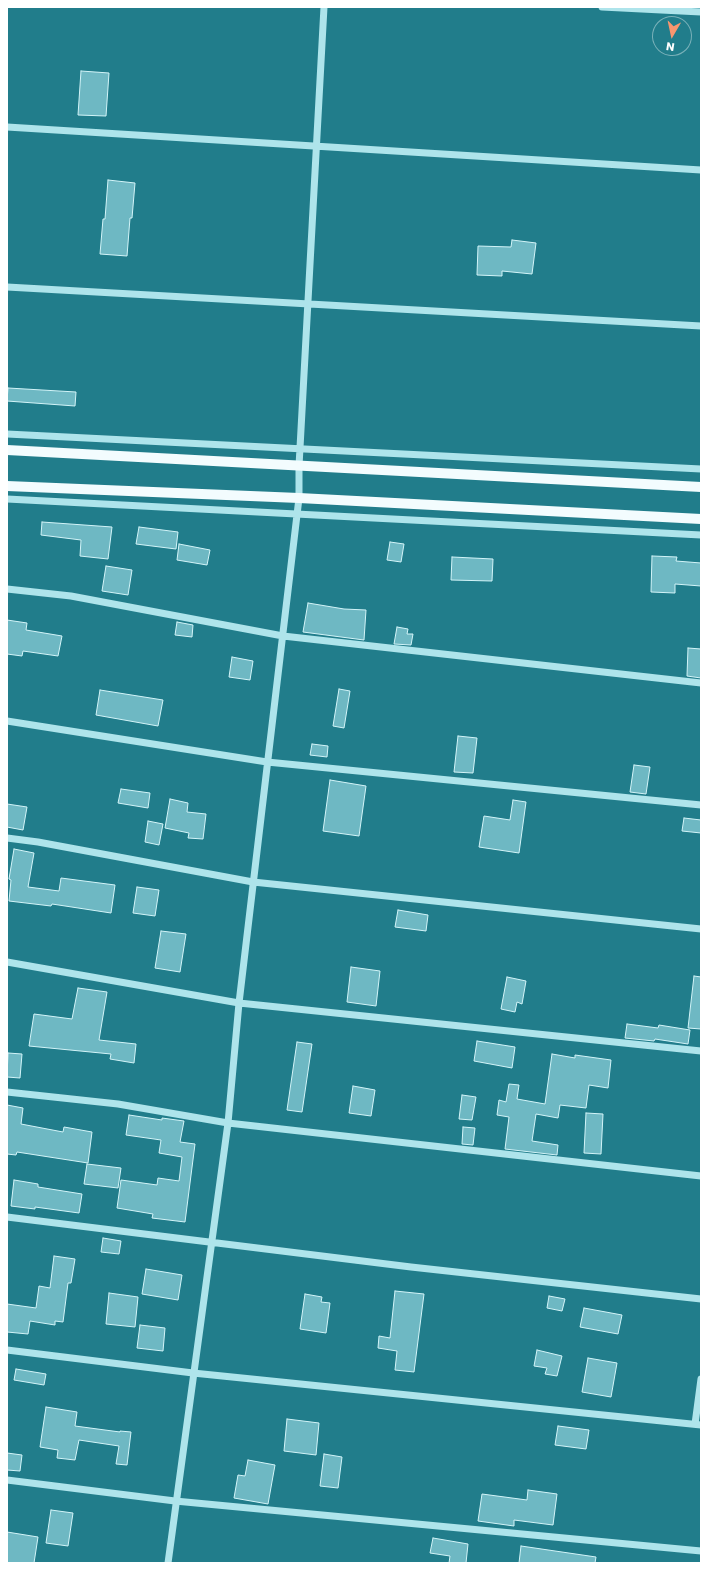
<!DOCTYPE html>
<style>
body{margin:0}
#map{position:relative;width:708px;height:1570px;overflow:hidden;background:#217d8b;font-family:Poppins,sans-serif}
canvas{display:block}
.frame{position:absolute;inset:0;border:8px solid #fff;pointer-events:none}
.north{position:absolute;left:652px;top:16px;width:40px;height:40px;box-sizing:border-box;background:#217d8b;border:1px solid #7ab1b9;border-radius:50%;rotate:189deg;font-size:11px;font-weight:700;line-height:16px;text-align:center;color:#fff}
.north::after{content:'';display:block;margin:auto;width:14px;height:18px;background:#f8966f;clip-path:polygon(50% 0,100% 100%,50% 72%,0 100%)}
</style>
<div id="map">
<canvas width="708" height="1570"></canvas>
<div class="frame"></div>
<div class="north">N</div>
</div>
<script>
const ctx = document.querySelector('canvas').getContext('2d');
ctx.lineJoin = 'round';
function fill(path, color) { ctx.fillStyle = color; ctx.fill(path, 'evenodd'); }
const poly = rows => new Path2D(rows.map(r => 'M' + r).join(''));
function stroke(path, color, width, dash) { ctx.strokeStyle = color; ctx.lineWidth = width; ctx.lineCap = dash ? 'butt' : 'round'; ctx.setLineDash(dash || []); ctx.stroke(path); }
const building = poly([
 [81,71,109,73,106,116,78,115,81,71],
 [108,180,135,183,132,218,130,218,127,256,100,254,103,219,105,219,108,180],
 [512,240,536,243,532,274,502,271,502,276,477,275,478,246,511,247,512,240],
 [8,388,76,392,75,406,7,401,8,388],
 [42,522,112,527,108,559,80,556,81,540,41,535,42,522],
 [139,527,178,532,176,549,136,544,139,527],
 [390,542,404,544,401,562,387,560,390,542],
 [179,544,210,550,207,565,177,560,179,544],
 [652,556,677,557,676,561,701,563,701,586,675,584,675,593,651,592,652,556],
 [452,557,493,559,492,581,451,580,452,557],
 [106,566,132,570,128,595,102,591,106,566],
 [308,603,344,609,366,610,364,640,303,632,308,603],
 [7,620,27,623,26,630,62,636,58,656,23,651,22,656,7,654,7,620],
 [177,622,193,625,192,637,175,635,177,622],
 [397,627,408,629,407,634,413,634,411,645,394,644,397,627],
 [688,648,701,649,701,678,687,676,688,648],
 [232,657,253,661,250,680,229,677,232,657],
 [339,689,350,691,344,728,333,726,339,689],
 [100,690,163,700,158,726,96,715,100,690],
 [458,736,477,738,473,773,454,772,458,736],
 [312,744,328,746,327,757,310,755,312,744],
 [634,765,650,767,646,794,630,792,634,765],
 [330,780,366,786,359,836,323,831,330,780],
 [121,789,150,793,148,808,118,803,121,789],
 [170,799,188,803,187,812,206,814,203,839,188,838,189,833,165,828,170,799],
 [513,800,526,802,519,853,479,847,484,816,510,820,513,800],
 [7,804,27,807,23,830,7,827,7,804],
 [684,818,701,820,701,833,682,831,684,818],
 [148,821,163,824,159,845,145,842,148,821],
 [14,849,34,853,28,887,59,891,61,878,115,885,111,913,52,904,51,906,9,901,11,880,9,879,14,849],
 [137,887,159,890,155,916,133,913,137,887],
 [398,910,428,915,426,931,395,927,398,910],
 [161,931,186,934,180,972,155,968,161,931],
 [351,967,380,971,376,1006,347,1002,351,967],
 [694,976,701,977,701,1029,688,1028,694,976],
 [507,977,526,981,522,1004,517,1002,515,1012,501,1009,507,977],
 [78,988,107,992,99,1040,136,1044,134,1063,110,1059,111,1054,29,1046,34,1014,72,1019,78,988],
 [627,1024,658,1028,659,1025,690,1030,688,1044,655,1039,654,1041,625,1038,627,1024],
 [477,1041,515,1047,512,1068,474,1061,477,1041],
 [297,1042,312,1044,302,1112,287,1110,297,1042],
 [8,1053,22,1054,20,1078,7,1077,8,1053],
 [552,1054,575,1058,575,1055,611,1060,608,1088,589,1085,586,1108,560,1105,558,1118,536,1114,532,1141,558,1145,557,1155,505,1149,509,1117,497,1115,499,1100,506,1102,509,1084,519,1085,517,1099,545,1104,552,1054],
 [353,1086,375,1090,371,1116,349,1113,353,1086],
 [462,1095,476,1097,472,1120,459,1119,462,1095],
 [7,1105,23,1108,21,1124,63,1132,64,1127,92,1132,88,1163,17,1152,16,1155,7,1154,7,1105],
 [586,1113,603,1114,601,1154,584,1153,586,1113],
 [129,1115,162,1120,162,1118,184,1121,180,1142,195,1144,185,1222,152,1218,153,1214,117,1208,121,1180,157,1185,158,1178,179,1181,182,1157,159,1153,161,1140,126,1135,129,1115],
 [463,1127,475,1128,473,1145,462,1144,463,1127],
 [87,1164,121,1168,118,1188,84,1184,87,1164],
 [14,1180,38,1184,38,1187,82,1194,79,1213,35,1207,35,1209,11,1206,14,1180],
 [103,1238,121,1241,119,1254,101,1252,103,1238],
 [54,1256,75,1259,71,1283,68,1283,63,1322,55,1321,55,1325,30,1321,28,1334,7,1332,7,1304,36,1308,39,1286,50,1288,54,1256],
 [146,1269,182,1275,178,1300,142,1294,146,1269],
 [395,1291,424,1294,414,1372,395,1370,397,1351,378,1348,379,1336,390,1338,395,1291],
 [109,1293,138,1297,135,1327,106,1324,109,1293],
 [305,1294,322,1297,321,1302,330,1303,326,1333,300,1329,305,1294],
 [549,1296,565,1299,562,1311,547,1308,549,1296],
 [584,1308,622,1315,618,1334,580,1327,584,1308],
 [140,1325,165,1328,163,1351,137,1348,140,1325],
 [537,1350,562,1356,557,1376,545,1374,547,1368,534,1366,537,1350],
 [588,1358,617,1363,611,1397,582,1392,588,1358],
 [16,1369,46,1374,44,1385,14,1380,16,1369],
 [46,1407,77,1412,75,1426,120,1432,120,1431,131,1432,127,1465,116,1464,119,1446,79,1440,75,1460,57,1458,58,1450,40,1447,46,1407],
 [287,1419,319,1423,316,1455,284,1451,287,1419],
 [558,1426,589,1430,586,1449,555,1445,558,1426],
 [7,1453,22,1455,20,1471,7,1470,7,1453],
 [324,1454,342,1457,338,1488,320,1486,324,1454],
 [248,1460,275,1465,268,1504,234,1498,238,1475,245,1476,248,1460],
 [528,1490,557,1494,553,1525,514,1520,514,1526,478,1521,482,1494,527,1500,528,1490],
 [51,1510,73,1513,68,1546,46,1543,51,1510],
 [7,1532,38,1537,34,1563,7,1563,7,1532],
 [433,1538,468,1544,466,1563,449,1563,450,1556,430,1553,433,1538],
 [521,1546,596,1557,595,1563,519,1563,521,1546]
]);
fill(building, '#6eb8c3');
stroke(building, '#d3f4f8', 1);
stroke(poly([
 [602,7,701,12],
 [7,127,701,170],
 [7,287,701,326],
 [7,434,701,469],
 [7,499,701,535],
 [7,589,71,596,283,636,701,683],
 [7,721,267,762,701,805],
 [7,838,38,842,253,882,701,929],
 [7,962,239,1003,701,1051],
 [7,1092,118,1104,228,1123,701,1176],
 [7,1217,411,1267,701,1299],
 [7,1350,193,1373,701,1425],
 [695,1424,701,1379],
 [7,1480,175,1501,701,1551],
 [168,1563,228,1123,239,1003,299,498,299,466,324,7]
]), '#aee4eb', 7);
stroke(poly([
 [7,450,701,487],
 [7,486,299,498,701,519]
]), '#f3fcfe', 10);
</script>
